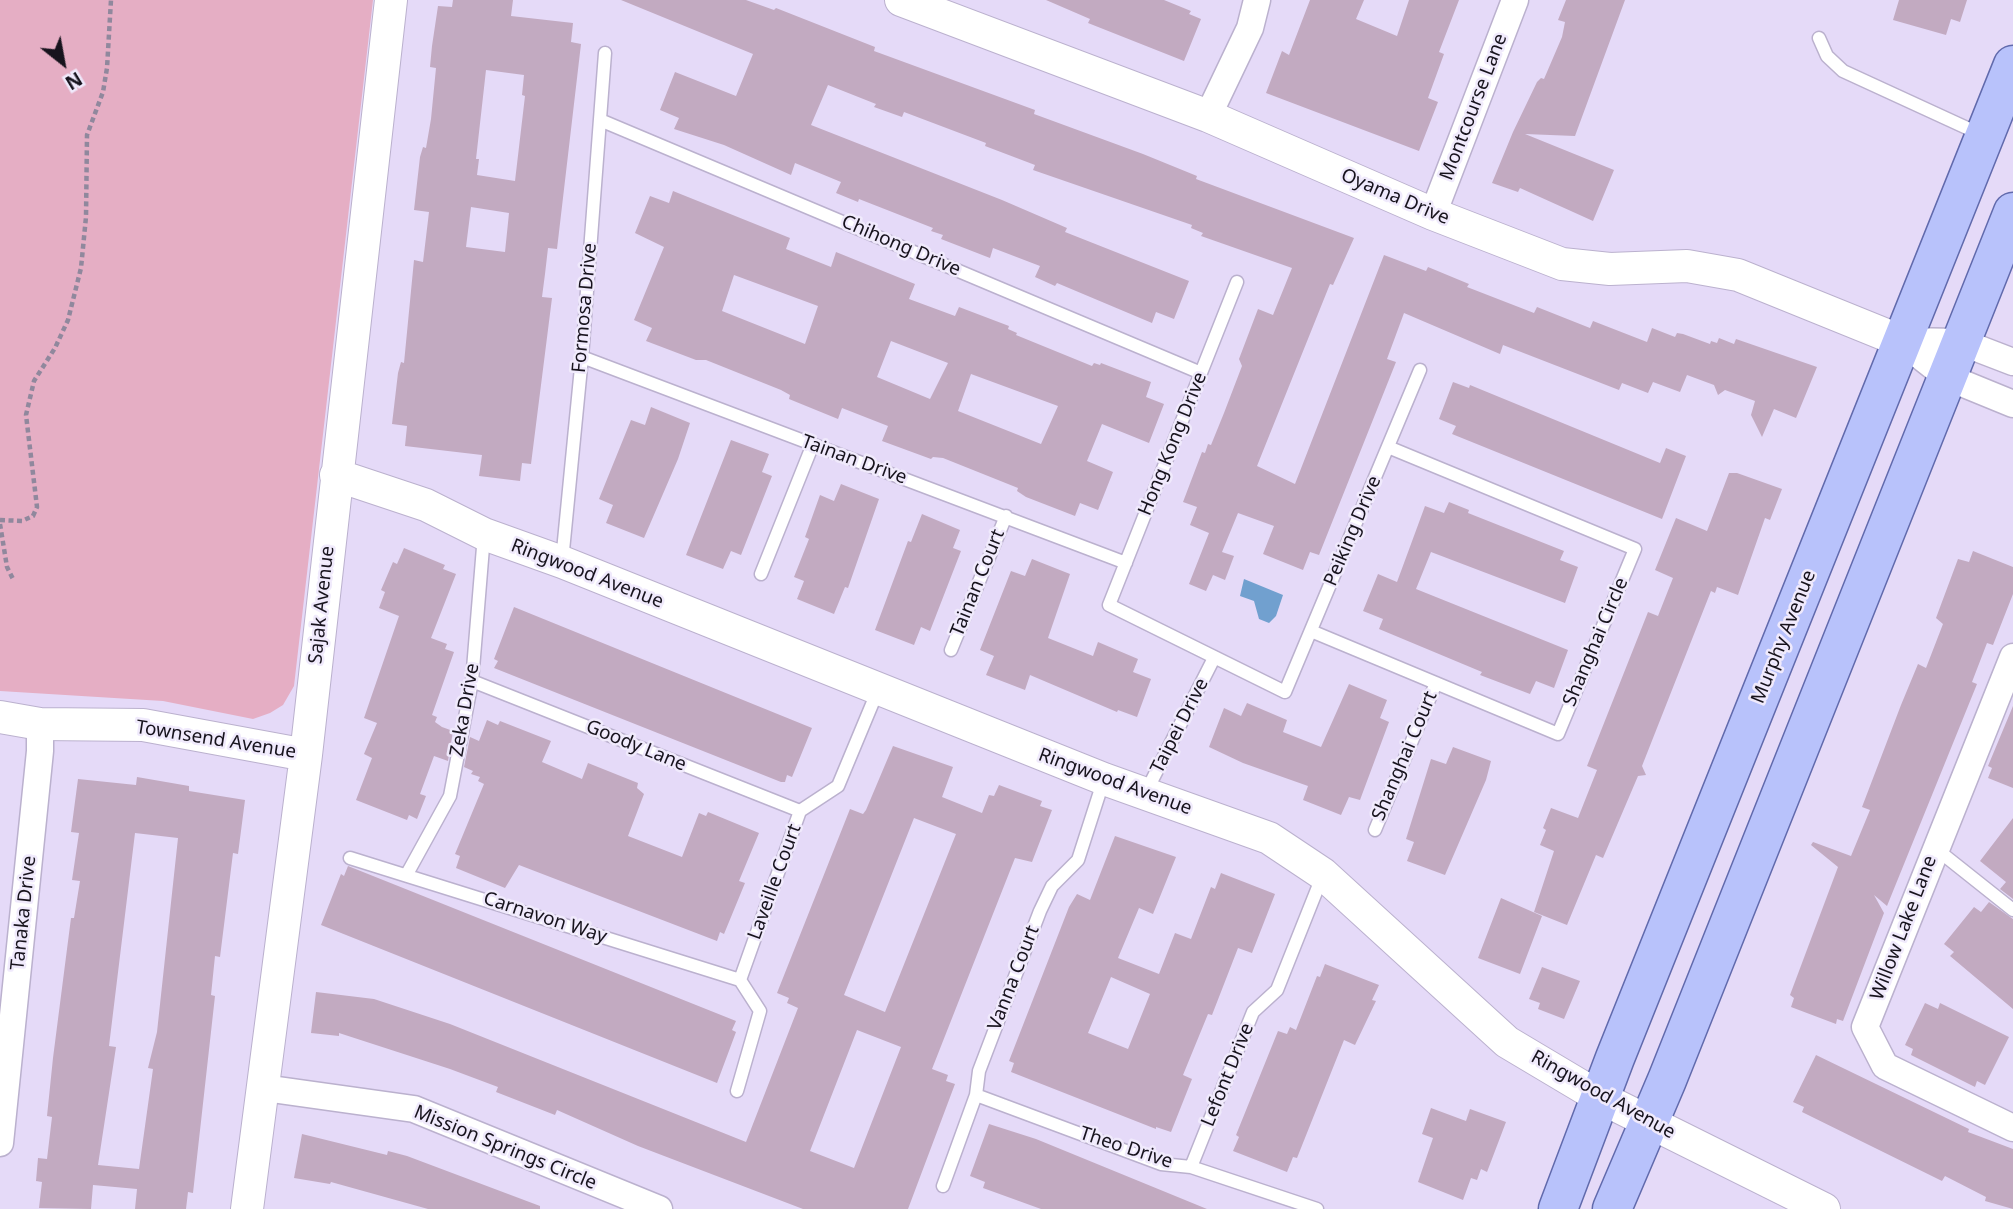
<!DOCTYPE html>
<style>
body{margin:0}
#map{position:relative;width:2013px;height:1209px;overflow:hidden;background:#e5daf8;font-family:"Noto Sans",sans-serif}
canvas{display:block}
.north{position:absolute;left:28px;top:28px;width:70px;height:70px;-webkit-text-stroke:5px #f0eafc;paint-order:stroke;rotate:149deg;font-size:19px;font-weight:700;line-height:28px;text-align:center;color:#17131d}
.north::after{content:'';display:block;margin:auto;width:24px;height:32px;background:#17131d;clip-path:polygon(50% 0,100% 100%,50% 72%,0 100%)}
</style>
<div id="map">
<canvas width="2013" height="1209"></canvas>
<div class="north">N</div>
</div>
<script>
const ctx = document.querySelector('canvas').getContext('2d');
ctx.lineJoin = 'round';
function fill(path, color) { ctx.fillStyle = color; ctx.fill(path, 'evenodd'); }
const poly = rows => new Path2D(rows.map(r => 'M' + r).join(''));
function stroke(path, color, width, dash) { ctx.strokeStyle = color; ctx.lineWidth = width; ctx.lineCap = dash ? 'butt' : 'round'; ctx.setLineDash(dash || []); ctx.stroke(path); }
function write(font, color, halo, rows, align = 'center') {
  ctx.font = font + ' "Noto Sans",sans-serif'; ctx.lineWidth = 5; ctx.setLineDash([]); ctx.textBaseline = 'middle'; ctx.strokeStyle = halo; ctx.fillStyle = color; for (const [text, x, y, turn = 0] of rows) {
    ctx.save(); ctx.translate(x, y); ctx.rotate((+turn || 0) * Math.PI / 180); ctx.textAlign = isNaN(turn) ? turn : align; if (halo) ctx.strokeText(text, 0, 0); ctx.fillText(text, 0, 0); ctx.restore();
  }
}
fill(poly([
 [0,0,373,0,294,686,283,705,270,713,253,719,163,701,0,691]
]), '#e5aec4');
fill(poly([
 [1244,579,1283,595,1276,616,1269,623,1259,619,1254,601,1240,596]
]), '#71a0cf');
fill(poly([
 [453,0,513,0,511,16,573,23,571,42,581,44,557,249,548,248,545,274,542,297,552,298,531,464,522,463,520,481,479,476,482,455,405,446,407,426,392,424,398,373,401,362,404,363,414,260,423,262,429,212,414,210,420,157,423,147,426,148,431,119,436,68,430,67,432,46,438,6,452,7],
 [486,70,524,75,522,95,525,96,515,181,477,175,479,159,476,159],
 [471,207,509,213,505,252,466,247],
 [621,0,746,0,774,10,776,8,875,47,874,51,1035,110,1034,114,1143,154,1197,176,1196,179,1354,238,1333,285,1330,284,1257,466,1295,484,1384,255,1426,271,1428,267,1469,284,1467,287,1534,313,1537,307,1590,328,1593,321,1647,342,1652,328,1675,337,1677,333,1683,334,1710,344,1711,341,1717,343,1719,338,1734,344,1736,339,1817,367,1796,418,1774,409,1762,437,1751,415,1755,401,1725,390,1718,395,1714,385,1687,375,1680,392,1653,382,1648,393,1622,383,1619,390,1503,345,1500,354,1404,313,1387,359,1396,362,1319,555,1310,552,1303,570,1263,554,1274,526,1238,513,1222,552,1234,556,1225,580,1213,575,1206,591,1189,584,1209,533,1190,525,1197,507,1183,502,1202,452,1205,453,1208,444,1211,445,1224,413,1242,366,1239,359,1258,309,1273,315,1292,268,1201,236,1203,233,1191,228,1192,225,1033,170,1035,165,985,146,986,143,904,112,902,117,874,107,876,104,828,85,811,125,1002,200,1067,228,1065,232,1189,281,1174,319,1156,312,1152,323,1057,283,1055,286,1035,277,1040,266,993,248,990,258,941,239,943,235,931,231,933,228,859,199,858,202,836,193,841,182,795,163,791,175,724,145,674,129,679,118,660,110,675,72,736,96,753,54],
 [1046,0,1164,0,1191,11,1189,14,1201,19,1184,61,1088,23,1090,19],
 [1310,0,1364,0,1356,19,1397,36,1409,0,1459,0,1439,52,1444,54,1428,98,1438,102,1419,151,1266,93,1282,51,1289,55],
 [1566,0,1625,0,1575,136,1525,134,1614,170,1593,221,1520,188,1518,192,1492,183,1513,132,1537,82,1541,78,1544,79,1562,37,1565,22,1558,20],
 [1899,0,1967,0,1960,22,1951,19,1946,35,1893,20],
 [673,191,790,238,786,249,831,267,836,252,915,284,909,299,955,316,959,307,1009,326,1008,329,1017,333,1016,335,1092,366,1094,363,1100,365,1101,363,1151,382,1146,397,1164,404,1149,443,1102,424,1087,461,1113,472,1098,510,1080,503,1075,516,1026,497,1017,491,1018,488,943,458,933,457,931,459,882,441,888,426,842,408,838,419,789,399,790,395,781,390,706,360,696,360,646,341,652,328,634,320,664,247,635,233,650,196,669,203],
 [734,275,818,306,805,344,722,311],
 [891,341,948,363,930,399,877,377],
 [971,374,1058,406,1041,444,958,411],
 [1453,382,1469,388,1470,385,1660,463,1666,448,1686,456,1662,519,1452,434,1456,426,1439,419],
 [651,407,690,423,678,459,644,538,606,523,613,505,599,499,631,420,645,425],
 [731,440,769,454,762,472,772,476,741,555,731,551,723,569,686,555],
 [1729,473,1737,473,1782,489,1770,520,1765,518,1738,595,1717,587,1715,593,1711,591,1642,766,1646,775,1638,776,1603,858,1596,855,1567,925,1534,912,1554,851,1540,845,1546,830,1543,828,1551,808,1578,818,1597,770,1587,766,1648,612,1658,616,1673,578,1655,570,1676,518,1707,531],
 [841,484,879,499,848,588,845,587,834,614,797,599,804,581,794,577,809,539,805,537,820,495,834,501],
 [1449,502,1469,510,1468,513,1564,551,1560,560,1578,567,1565,603,1431,552,1416,589,1568,650,1554,688,1536,681,1530,694,1480,675,1482,672,1379,629,1383,619,1363,611,1378,574,1397,582,1425,506,1444,513],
 [922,514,960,530,953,548,961,551,930,631,921,627,914,645,875,630,908,541,911,542],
 [404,548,445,565,443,569,456,574,431,638,447,644,445,649,454,652,432,715,437,717,435,722,442,727,453,731,448,761,434,756,420,794,426,796,417,819,409,815,407,820,356,800,372,758,364,754,377,723,364,718,399,616,379,608,385,592,381,590,393,562,397,564],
 [1973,551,2013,567,2013,594,1993,645,1987,643,1972,682,1977,684,1887,906,1874,895,1884,913,1843,1021,1837,1019,1836,1024,1791,1007,1794,998,1790,995,1838,867,1811,845,1813,842,1851,856,1870,810,1862,807,1901,705,1918,664,1926,668,1943,624,1936,618,1958,559,1969,562],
 [1032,559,1070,574,1048,638,1093,656,1098,642,1138,659,1133,672,1151,679,1137,717,1118,710,1117,712,1030,675,1025,690,986,675,994,656,980,650,1011,571,1025,576],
 [514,607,812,728,792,777,787,775,785,782,781,782,494,668,498,661,494,659],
 [1349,684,1387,700,1380,718,1389,722,1360,800,1349,797,1341,815,1303,800,1308,786,1243,763,1209,747,1224,708,1241,716,1247,703,1287,720,1283,732,1321,747],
 [2013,706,2013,788,1988,778,1992,768,1988,766],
 [487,720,498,725,500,721,551,741,542,762,582,779,588,763,638,783,637,788,644,794,628,836,682,857,699,813,706,816,708,812,759,833,739,881,745,883,724,934,720,932,717,941,519,865,505,888,456,868,460,856,455,854,484,784,478,781,480,777,471,774,473,771,464,767,470,737,479,741],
 [893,746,953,767,942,797,982,813,989,795,994,796,999,785,1042,801,1040,806,1052,810,1032,862,1015,858,932,1069,948,1075,946,1081,955,1084,908,1209,803,1209,638,1146,557,1110,555,1115,496,1092,498,1087,450,1069,339,1033,339,1036,311,1033,316,992,374,999,450,1024,746,1142,798,1008,787,1003,789,998,777,993,850,809,863,814,866,810],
 [914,818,956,834,885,1012,844,995],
 [857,1030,901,1047,854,1168,810,1151],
 [1453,747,1491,761,1486,780,1445,875,1407,861,1414,842,1406,839,1431,759,1446,764],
 [137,777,189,786,189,791,245,800,238,854,233,853,220,957,215,956,211,995,215,996,193,1193,188,1192,186,1209,135,1209,137,1189,93,1185,91,1209,39,1208,42,1182,36,1181,38,1158,47,1159,52,1117,47,1116,53,1058,71,918,74,918,80,881,72,880,79,833,71,832,78,779,136,785],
 [135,833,178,838,157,1032,148,1068,153,1069,139,1169,98,1165,116,1047,109,1046],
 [2013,818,2013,899,2000,889,2006,882,1980,861],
 [1115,836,1176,857,1153,914,1139,908,1118,958,1159,974,1175,933,1191,939,1211,887,1215,889,1221,873,1275,894,1252,953,1238,948,1212,1015,1208,1014,1183,1075,1192,1079,1171,1132,1156,1127,1156,1129,1011,1072,1014,1063,1009,1061,1069,907,1077,894,1090,900],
 [1111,977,1150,994,1128,1049,1088,1033],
 [348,866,736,1021,732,1030,736,1032,717,1083,321,925,341,874,344,876],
 [1501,898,1542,916,1520,974,1478,958],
 [1989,902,2013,919,2013,1009,1950,956,1954,952,1944,944,1974,907,1981,912],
 [1325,964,1379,985,1372,1000,1376,1001,1355,1045,1344,1040,1297,1158,1293,1157,1287,1172,1233,1151,1239,1137,1236,1135,1278,1031,1287,1034,1290,1027,1296,1030,1317,976,1320,977],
 [1542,967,1580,981,1564,1019,1538,1009,1540,1003,1529,999],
 [1925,1003,1938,1009,1940,1003,2009,1037,1985,1085,1977,1081,1975,1087,1911,1055,1913,1049,1905,1045],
 [1816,1055,1969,1129,1968,1132,2013,1149,2013,1209,1985,1201,1986,1197,1945,1176,1942,1181,1802,1112,1804,1107,1793,1102],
 [1431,1108,1466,1121,1470,1109,1506,1122,1487,1172,1481,1169,1477,1180,1471,1178,1463,1200,1418,1182,1433,1138,1422,1134],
 [989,1124,1036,1139,1207,1209,1041,1209,983,1188,985,1182,970,1176],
 [302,1134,387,1155,388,1151,407,1156,540,1206,540,1209,428,1209,331,1182,330,1184,294,1178]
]), '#c2aac1');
const service = poly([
 [1819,38,1827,56,1843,71,1980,134],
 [600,120,1201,373],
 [1237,282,1109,605,1285,692,1420,370],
 [582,357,1126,563],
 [562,561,582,357,605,53],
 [761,574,813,444],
 [1311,631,1558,734,1635,549,1388,447],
 [951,650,1006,516],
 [472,681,800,811],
 [1145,794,1214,658],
 [1375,830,1436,683],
 [1935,848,2013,910],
 [350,858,740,980],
 [407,874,450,796,472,681,484,535],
 [737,1091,760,1011,740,980,800,811,838,786,878,690],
 [976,1095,1161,1164,1191,1167,1317,1209],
 [1191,1167,1253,1012,1277,990,1322,877],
 [943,1186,976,1095,979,1071,1040,911,1052,886,1078,860,1104,779]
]);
const minor = poly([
 [1208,116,1250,28,1257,0],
 [1433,214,1515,0],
 [1901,341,1947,377,2013,404],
 [1901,341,1961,342,2013,362],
 [2013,657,1865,1027,1885,1066,2013,1128],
 [264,1088,414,1109,659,1209],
 [0,1143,40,751,40,724]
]);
const tertiary = poly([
 [901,0,1208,116,1433,214,1562,264,1610,269,1687,266,1738,275,1901,341],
 [336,475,426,505,484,534,562,562,1104,779,1269,838,1323,874,1507,1042,1601,1098,1824,1209],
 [0,717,40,724,143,725,306,755],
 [247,1209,306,755,391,0]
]);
const primary = poly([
 [1558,1209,1615,1058,2013,65],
 [1612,1209,1667,1080,2013,212]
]);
stroke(service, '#bbb1ce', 15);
stroke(minor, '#bbb1ce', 29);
stroke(tertiary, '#bbb1ce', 34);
stroke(primary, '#616aac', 41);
stroke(poly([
 [0,520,22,521,33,516,37,507,26,415,34,381,55,348,68,320,81,268,86,217,87,135,103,92,107,68,111,0],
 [0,524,7,567,14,581]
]), '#90889d', 4.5, [5, 3.5]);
stroke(service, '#fff', 12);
stroke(minor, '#fff', 26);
stroke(tertiary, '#fff', 32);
stroke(primary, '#b8c2fb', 38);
write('19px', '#17131d', '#f0eafc', [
 ["Montcourse Lane",1474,107,-69],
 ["Oyama Drive",1395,197,23],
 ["Chihong Drive",901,246,23],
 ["Formosa Drive",585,308,-85],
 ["Hong Kong Drive",1173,444,-68],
 ["Tainan Drive",854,460,20],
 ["Peiking Drive",1353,531,-67],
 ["Ringwood Avenue",587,574,21],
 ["Tainan Court",978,583,-68],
 ["Sajak Avenue",322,605,-84],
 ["Murphy Avenue",1784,637,-68],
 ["Shanghai Circle",1596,642,-67],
 ["Zeka Drive",465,710,-80],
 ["Taipei Drive",1180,726,-63],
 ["Townsend Avenue",216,740,9],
 ["Goody Lane",636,746,22],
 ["Shanghai Court",1405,756,-67],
 ["Ringwood Avenue",1115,782,20],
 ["Laveille Court",775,882,-70],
 ["Tanaka Drive",24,913,-84],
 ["Carnavon Way",545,918,18],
 ["Willow Lake Lane",1904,928,-69],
 ["Vanna Court",1014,978,-69],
 ["Lefont Drive",1228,1075,-68],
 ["Ringwood Avenue",1603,1095,29],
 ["Mission Springs Circle",505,1148,22],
 ["Theo Drive",1126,1148,18]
]);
</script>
